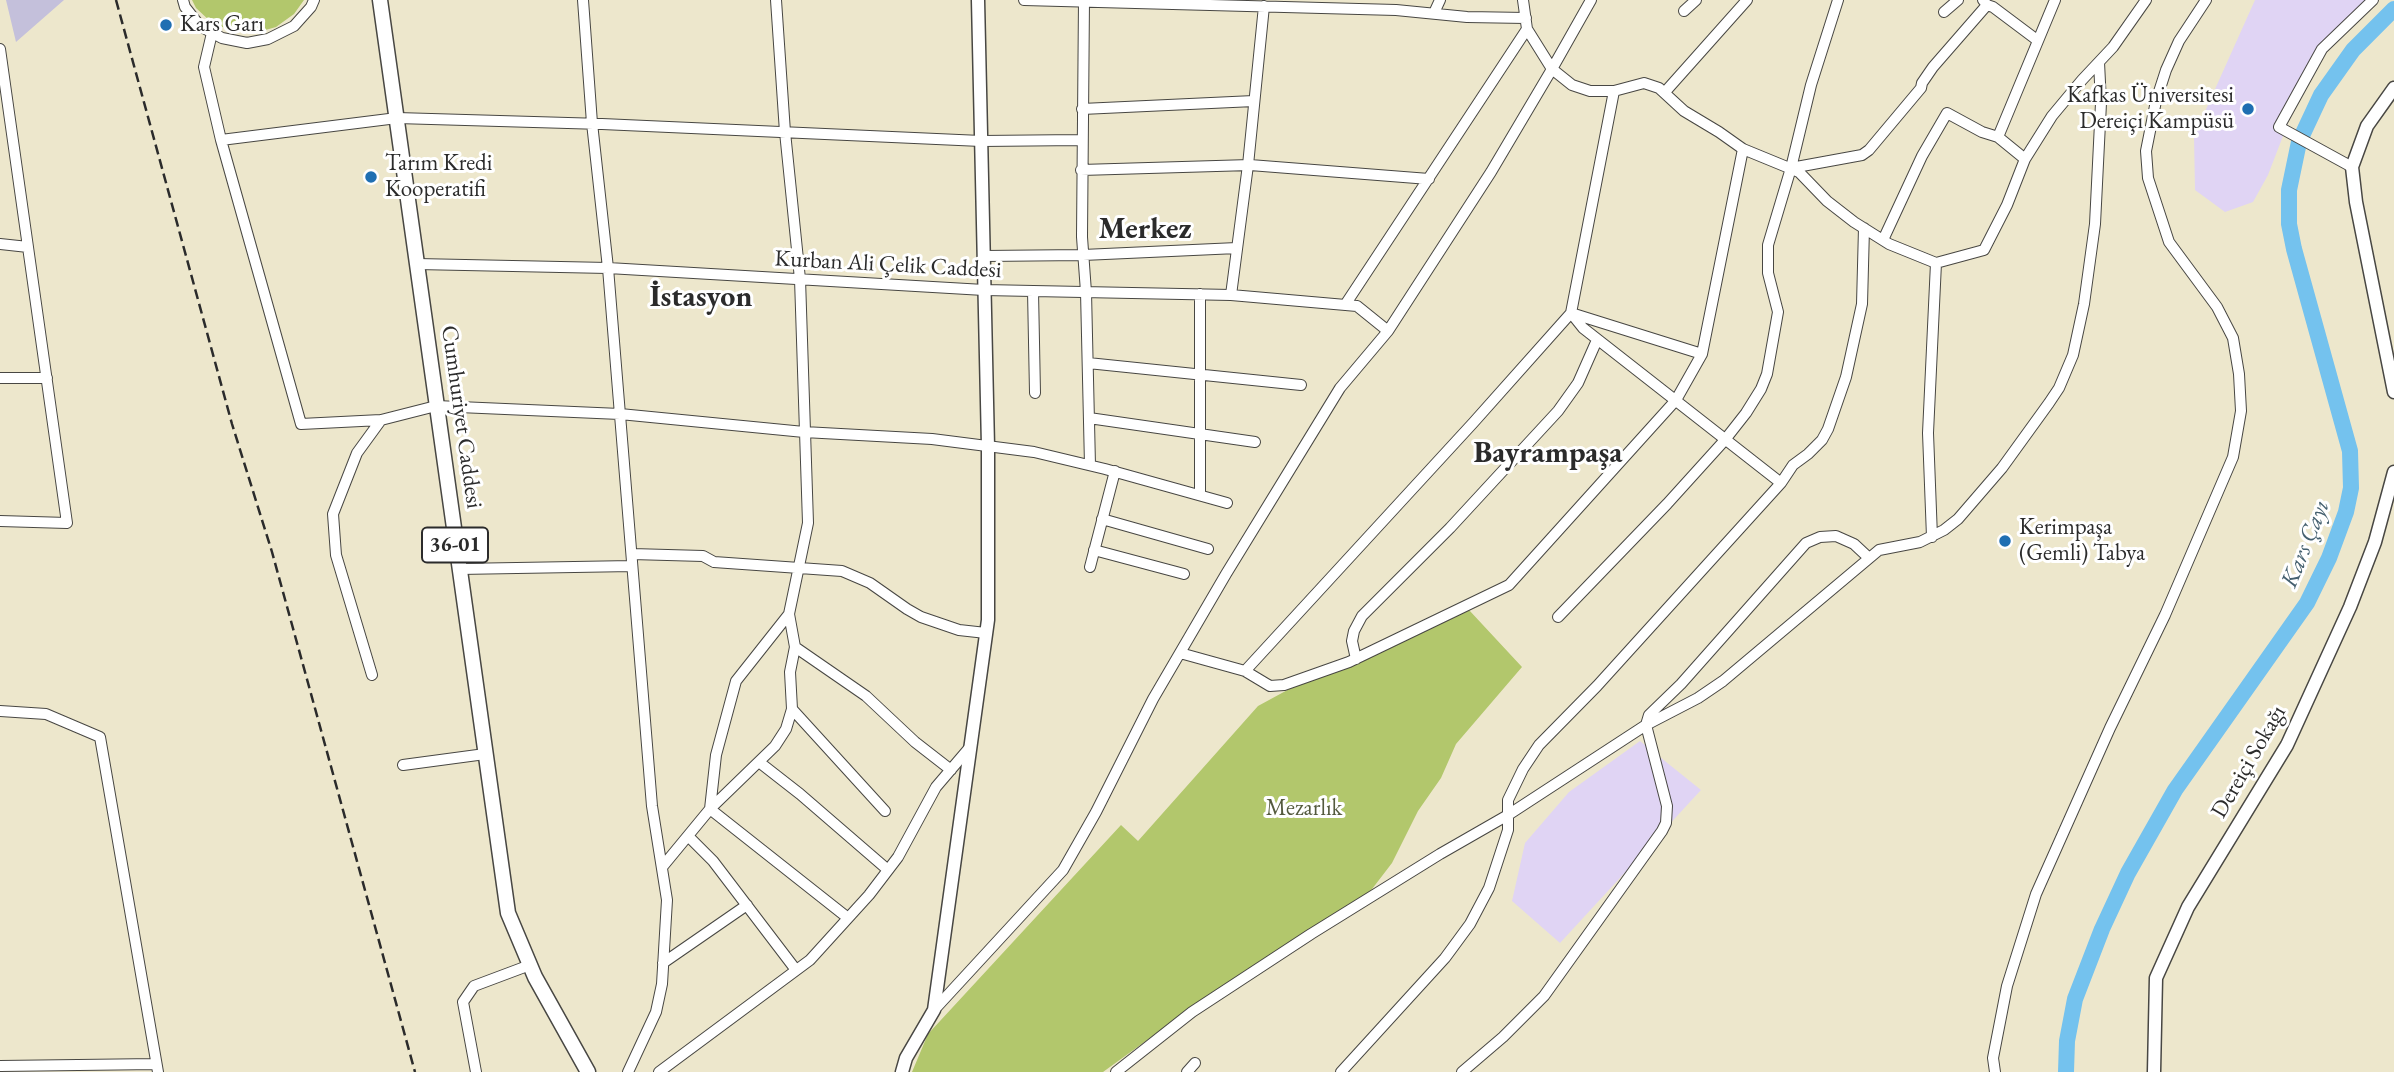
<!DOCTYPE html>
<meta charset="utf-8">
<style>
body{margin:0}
canvas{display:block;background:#ede7cc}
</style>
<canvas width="2394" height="1072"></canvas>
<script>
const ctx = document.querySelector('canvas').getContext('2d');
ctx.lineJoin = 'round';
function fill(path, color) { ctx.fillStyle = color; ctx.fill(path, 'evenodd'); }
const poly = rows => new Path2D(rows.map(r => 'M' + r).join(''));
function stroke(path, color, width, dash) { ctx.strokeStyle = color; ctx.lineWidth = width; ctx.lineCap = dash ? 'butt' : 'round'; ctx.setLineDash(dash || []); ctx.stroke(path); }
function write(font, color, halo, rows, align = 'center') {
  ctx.font = font + ' "EB Garamond",serif'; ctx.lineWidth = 6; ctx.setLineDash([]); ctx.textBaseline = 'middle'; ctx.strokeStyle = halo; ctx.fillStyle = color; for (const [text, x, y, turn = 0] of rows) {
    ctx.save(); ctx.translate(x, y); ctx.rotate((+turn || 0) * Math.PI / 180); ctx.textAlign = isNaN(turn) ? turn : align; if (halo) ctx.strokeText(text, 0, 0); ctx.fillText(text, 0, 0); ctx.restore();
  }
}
fill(poly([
 [2255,0,2373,0,2320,51,2293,94,2288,123,2268,175,2253,202,2225,212,2195,190,2194,136],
 [1640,741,1701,790,1560,943,1512,901,1525,843,1569,792]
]), '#e0d4f4');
fill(poly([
 [6,0,64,0,16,42]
]), '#c4c0db');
fill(poly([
 [192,0,304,0,294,14,276,27,255,33,233,31,212,23,196,8],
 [1469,610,1522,667,1456,744,1441,778,1418,811,1392,863,1369,893,1161,1030,1103,1072,912,1072,928,1034,1121,825,1138,841,1258,706,1304,681,1357,662]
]), '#b2c76c');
stroke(poly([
 [2066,1072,2067,1041,2075,999,2102,929,2128,873,2175,790,2307,603,2329,558,2346,512,2351,488,2350,451,2294,249,2289,224,2289,190,2299,142,2321,95,2353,50,2394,9]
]), '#74c2ee', 16);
const street = poly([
 [183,0,185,7,200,26,222,38,247,43,268,39,294,26,311,7,314,0],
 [583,0,592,123,608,268,652,806,667,900,662,984,656,1012,628,1072],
 [1024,0,1396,10,1467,17,1526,18],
 [1084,0,1082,237,1086,292,1090,465],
 [1523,0,1527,29,1552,69,1591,0],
 [1983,0,1987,5,1993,7,2037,40],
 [1684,11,1696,0],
 [1944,12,1958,0],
 [1434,13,1440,0],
 [212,33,204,67,221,140,301,424,381,420,436,406,620,414,804,432,932,439,1034,452,1105,469,1227,503],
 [0,49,67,523,0,521],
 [1665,92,1747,0],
 [1082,109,1254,101],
 [1998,137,2055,0],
 [221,140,397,118,602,124,981,141,1081,140],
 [2352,167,2279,127,2322,49,2373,0],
 [1791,168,1862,155,1869,150,1921,88,1922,83,1933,67,1987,5],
 [1081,170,1250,165,1429,179],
 [1883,240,1922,156,1947,113,1982,132,1998,137,2025,159],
 [0,244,28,247],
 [984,256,1083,255,1237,248],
 [417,264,608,268,984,290,1231,295,1357,306,1388,331],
 [1033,291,1035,393],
 [1231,295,1248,165,1264,6],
 [1345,305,1527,29],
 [1571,313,1583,328,1781,483],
 [1571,313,1702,354],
 [1088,363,1301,385],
 [0,378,47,378],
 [1089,418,1255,442],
 [1200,495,1200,294],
 [1102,519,1208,549],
 [1932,537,1928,433,1936,263],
 [1094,550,1184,574],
 [632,554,703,556,714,562,842,571,870,583,907,609,921,617,959,630,986,633],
 [1090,567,1115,471],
 [459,569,632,566],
 [789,614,795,647,790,672,792,709,786,729,775,746,710,809,848,918],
 [1558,617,1667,504,1724,441,1746,413,1761,389,1767,374,1778,312,1768,273,1768,245,1791,168,1811,85,1838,0],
 [795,647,866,696,915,742,951,770],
 [1180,653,1245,671,1270,686,1284,685,1349,662,1509,585,1676,400,1702,354,1743,149],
 [1356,659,1352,641,1354,631,1362,616,1450,528,1558,411,1578,383,1597,340],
 [1245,671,1473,423,1571,313,1614,91],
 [372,675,336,555,333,514,357,453,381,420],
 [792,709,885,811],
 [0,711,46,714,100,737,158,1072],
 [759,762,800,794,888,870],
 [403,765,485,754],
 [688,836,713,861,796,970],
 [663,866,710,809,716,755,736,681,789,614,808,523,800,279,785,132,776,0],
 [663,963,747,905],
 [934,1010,1063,870,1096,812,1153,699,1226,574,1340,388,1388,331,1491,172,1552,69,1572,85,1590,91,1614,91,1644,83,1659,88,1684,111,1719,132,1743,149,1799,172,1827,201,1854,222,1889,244,1936,263,1984,250,2007,205,2025,159,2052,116,2082,80,2113,47,2146,0],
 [0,1066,156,1064],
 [476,1072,463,1002,474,986,530,965],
 [659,1072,810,960,869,895,898,857,936,787,971,746],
 [1116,1072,1192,1012,1311,934,1440,854,1508,815,1646,725,1698,698,1723,681,1879,550,1920,542,1944,530,1958,519,2002,468,2049,403,2059,388,2073,355,2084,304,2095,224,2101,103,2099,62],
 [1187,1072,1195,1063],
 [1341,1072,1445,958,1470,924,1489,888,1508,830,1508,800,1523,769,1539,745,1597,686,1781,483,1793,465,1808,454,1822,440,1828,429,1846,377,1862,304,1864,228],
 [1462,1072,1503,1037,1544,996,1662,831,1666,823,1667,806,1646,725,1649,715,1681,684,1806,543,1820,537,1836,536,1854,544,1869,558],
 [1995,1072,1993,1058,2007,986,2036,894,2110,728,2165,615,2233,457,2241,411,2239,374,2233,338,2217,307,2169,242,2148,178,2146,151,2156,101,2166,70,2179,41,2206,0]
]);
const secondary = poly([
 [2394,88,2367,126,2352,167,2356,202,2394,392],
 [902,1072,906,1058,934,1010,988,620,988,446,978,0],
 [2154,1072,2156,978,2188,907,2287,745,2350,607,2375,542,2394,472]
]);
const primary = poly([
 [380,0,508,913,535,977,588,1072]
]);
stroke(street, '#484743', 12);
stroke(secondary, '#484743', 15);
stroke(primary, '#484743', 17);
stroke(street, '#fff', 10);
stroke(secondary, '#fff', 12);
stroke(primary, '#fff', 14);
stroke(poly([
 [116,0,232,424,272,552,415,1072]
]), '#2b2b2b', 2.5, [10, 5]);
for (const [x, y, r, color] of [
 [166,25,7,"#1f6fb2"],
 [2248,109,7,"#1f6fb2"],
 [371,177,7,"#1f6fb2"],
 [2005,541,7,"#1f6fb2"]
]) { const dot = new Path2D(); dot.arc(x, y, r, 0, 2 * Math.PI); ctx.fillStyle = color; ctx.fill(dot); stroke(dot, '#fff', 2.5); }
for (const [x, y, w] of [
 [455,545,66]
]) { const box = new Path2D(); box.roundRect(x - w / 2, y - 17.5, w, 35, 5); ctx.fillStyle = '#fff'; ctx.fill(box); stroke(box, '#2b2b2b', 2); }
write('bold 21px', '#2b2b2b', null, [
 ["36-01",455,545]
]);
write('23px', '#2b2b2b', '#fff', [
 ["Kars Garı",180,25],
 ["Kafkas Üniversitesi",2234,96,"right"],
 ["Dereiçi Kampüsü",2234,122,"right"],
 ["Tarım Kredi",385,164],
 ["Kooperatifi",385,190],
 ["Kerimpaşa",2019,528],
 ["(Gemli) Tabya",2019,554]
], 'left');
write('23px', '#2b2b2b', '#fff', [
 ["Kurban Ali Çelik Caddesi",888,265,3],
 ["Cumhuriyet Caddesi",461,417,82],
 ["Dereiçi Sokağı",2249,762,-60]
]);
write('23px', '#545a3e', '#fff', [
 ["Mezarlık",1304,809]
]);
write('italic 24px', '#45606f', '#fff', [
 ["Kars Çayı",2306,544,-68]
]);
write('bold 30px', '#2b2b2b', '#fff', [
 ["Merkez",1145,230],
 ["İstasyon",701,298],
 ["Bayrampaşa",1548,454]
]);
</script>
